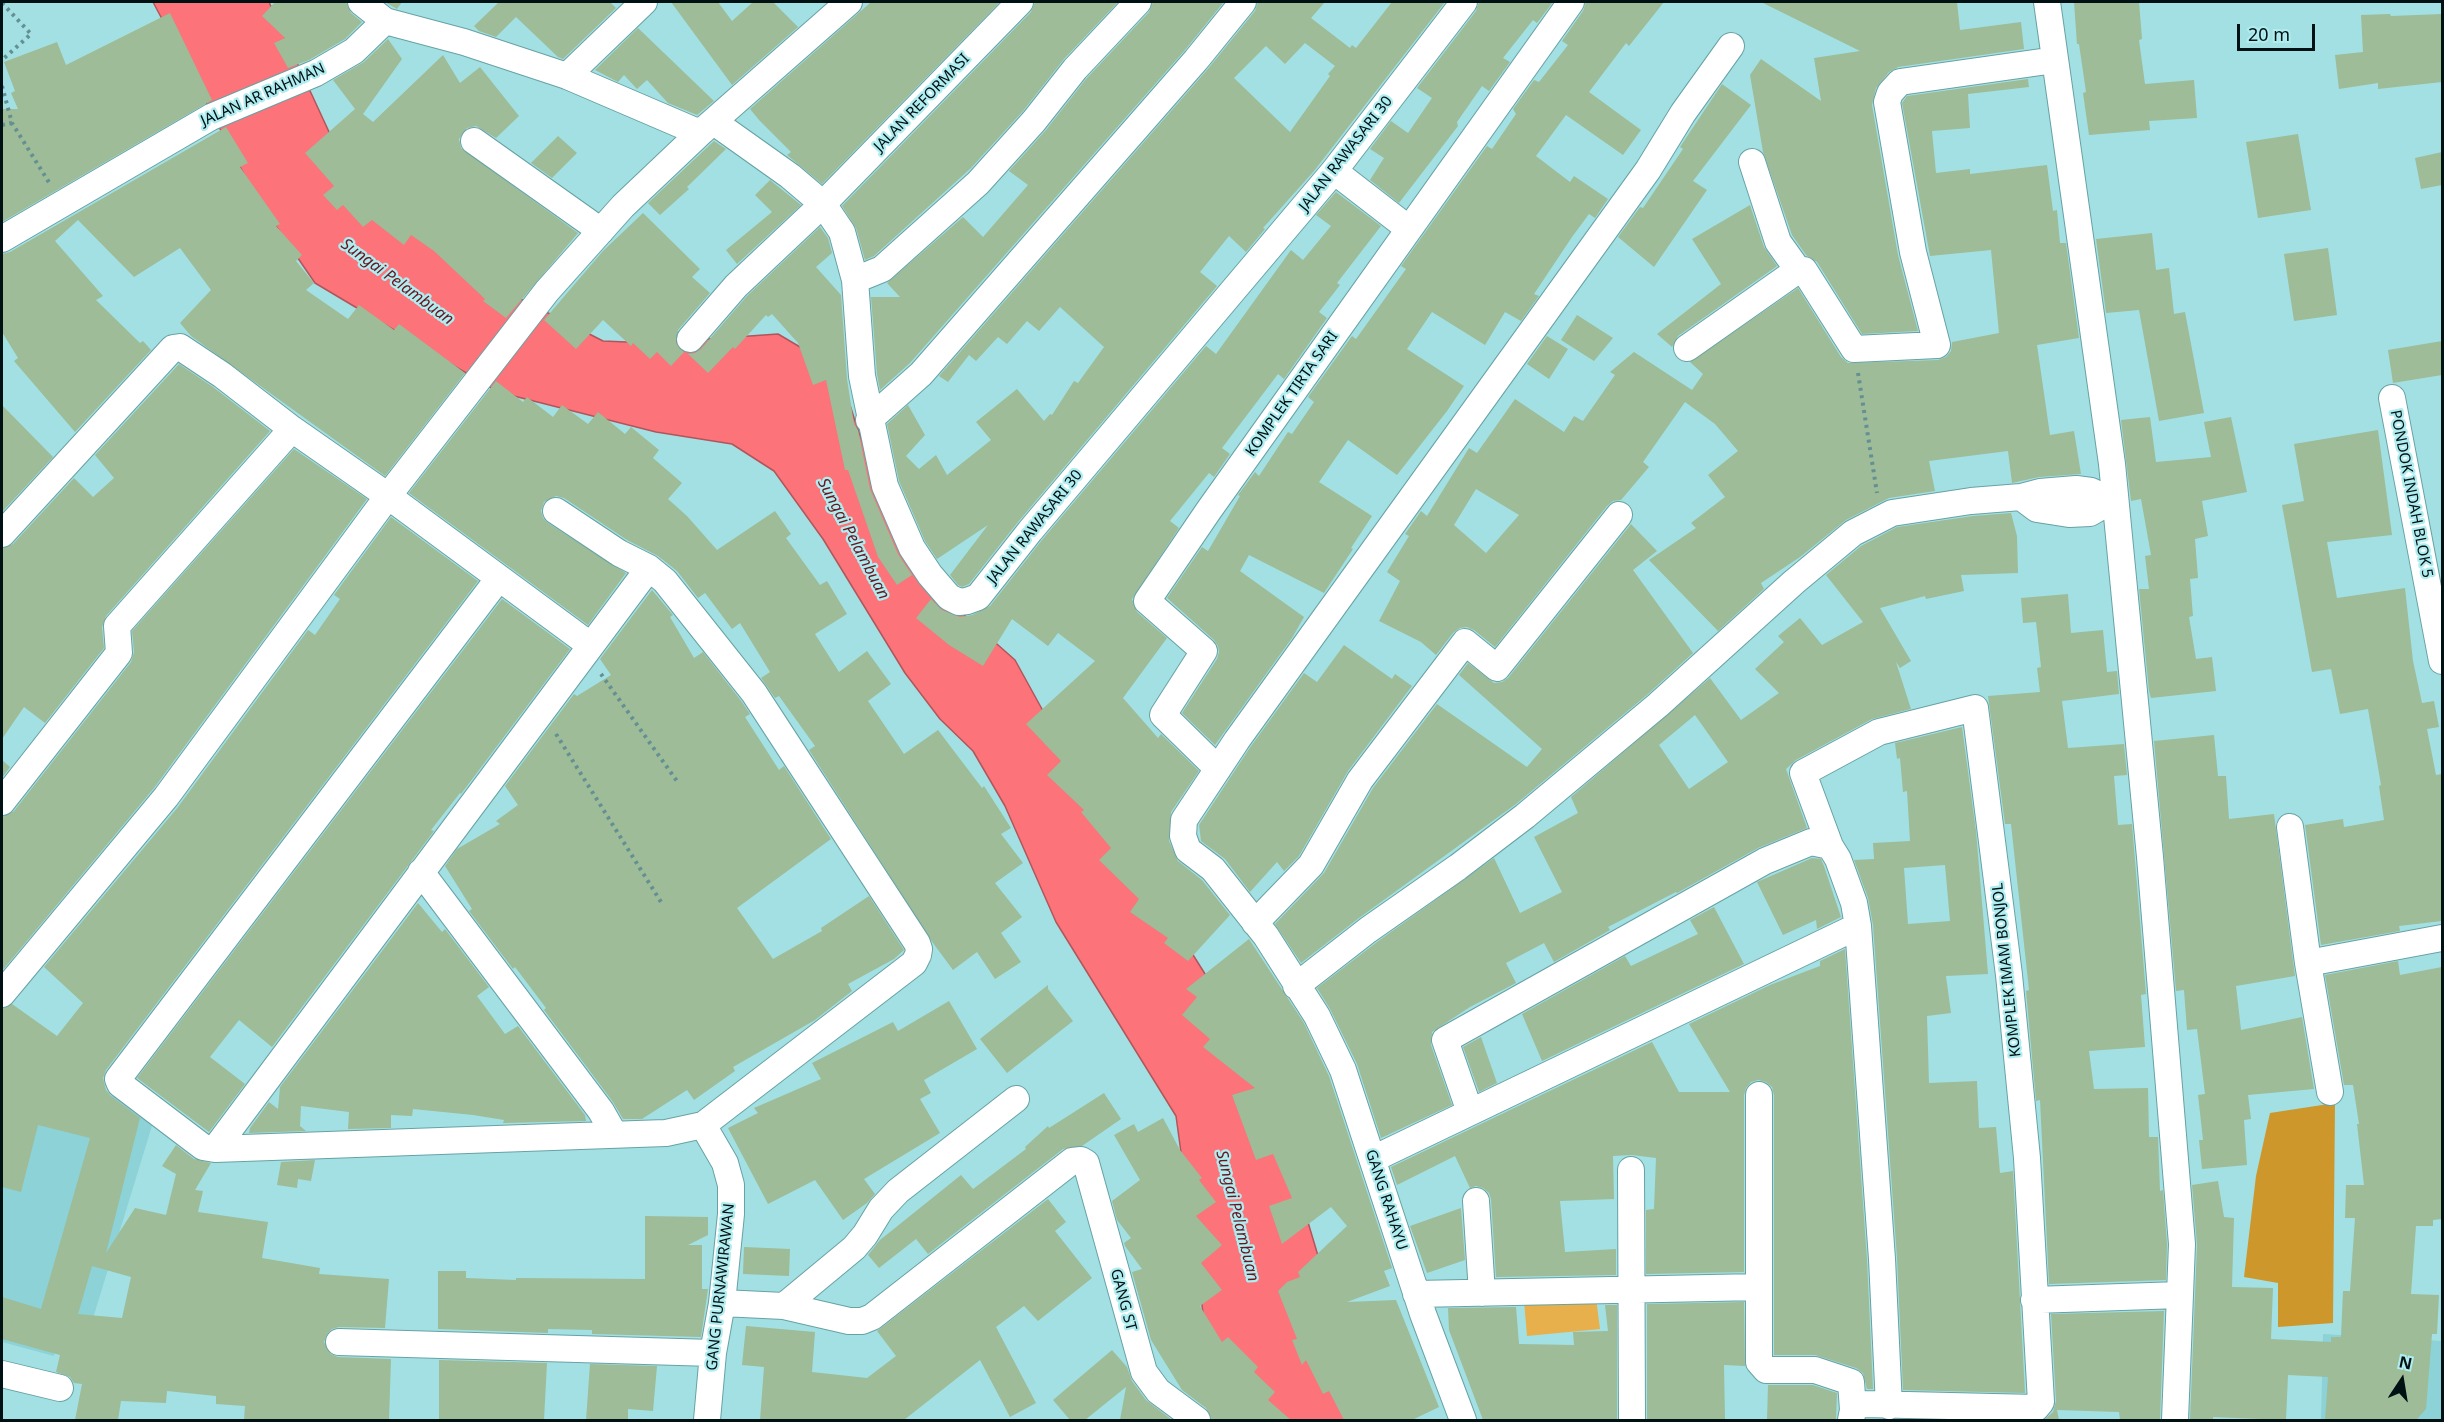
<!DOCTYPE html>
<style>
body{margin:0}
#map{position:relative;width:2444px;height:1422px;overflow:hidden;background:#a3e0e3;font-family:"Noto Sans",sans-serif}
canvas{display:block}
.frame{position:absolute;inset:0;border:3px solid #001113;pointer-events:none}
.north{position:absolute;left:2372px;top:1350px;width:60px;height:60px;-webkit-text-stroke:4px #b0edf0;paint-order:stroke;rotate:12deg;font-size:16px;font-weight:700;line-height:24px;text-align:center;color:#001113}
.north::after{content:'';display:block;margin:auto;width:21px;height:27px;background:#001113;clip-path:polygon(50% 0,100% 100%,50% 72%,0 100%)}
.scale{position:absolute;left:2237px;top:24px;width:78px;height:27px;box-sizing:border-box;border:3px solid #001113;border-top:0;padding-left:8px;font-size:18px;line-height:21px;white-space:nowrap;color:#001113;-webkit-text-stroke:4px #b0edf0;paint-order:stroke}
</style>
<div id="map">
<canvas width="2444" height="1422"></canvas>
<div class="frame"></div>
<div class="north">N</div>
<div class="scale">20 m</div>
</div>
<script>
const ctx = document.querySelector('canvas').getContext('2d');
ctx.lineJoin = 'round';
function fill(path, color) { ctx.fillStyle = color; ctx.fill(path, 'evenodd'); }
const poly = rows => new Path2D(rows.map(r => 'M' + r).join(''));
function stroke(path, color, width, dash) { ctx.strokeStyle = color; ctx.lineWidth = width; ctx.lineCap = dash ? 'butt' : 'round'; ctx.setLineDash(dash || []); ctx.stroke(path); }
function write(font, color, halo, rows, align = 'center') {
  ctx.font = font + ' "Noto Sans",sans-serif'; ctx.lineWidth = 4.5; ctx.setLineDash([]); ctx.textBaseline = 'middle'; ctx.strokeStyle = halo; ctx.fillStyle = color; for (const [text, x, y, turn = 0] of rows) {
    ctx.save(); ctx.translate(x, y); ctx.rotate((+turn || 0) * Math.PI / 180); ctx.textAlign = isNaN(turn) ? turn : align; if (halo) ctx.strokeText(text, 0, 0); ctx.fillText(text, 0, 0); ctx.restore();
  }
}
fill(poly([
 [7,1069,144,1104,155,1116,90,1328,62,1325,54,1356,2,1342,2,1083],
 [2323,1334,2442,1341,2442,1420,2321,1420]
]), '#8cd2d6');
fill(poly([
 [1596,1298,1600,1329,1527,1336,1524,1301]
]), '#e7b04c');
fill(poly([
 [2335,1103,2333,1323,2278,1327,2278,1283,2244,1277,2256,1176,2270,1113]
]), '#cd972b');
const water = poly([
 [153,2,269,2,348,173,507,292,603,341,650,343,778,334,839,370,855,421,896,535,945,598,1015,660,1070,760,1260,1061,1341,1333,1396,1420,1279,1420,1204,1320,1176,1116,1056,922,1005,806,973,751,940,719,905,673,823,539,774,471,732,444,656,432,498,392,315,283,256,197,153,2]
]);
fill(water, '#fc7379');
stroke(water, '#b0565a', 1.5);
fill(poly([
 [275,2,346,2,351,13,362,22,345,39,309,60,288,68,274,43,285,38,262,16],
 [385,2,402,2,397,9],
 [499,2,610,2,616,8,563,59,558,57,516,17,496,37,479,31,474,26],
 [671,2,718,2,732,21,753,2,773,2,798,27,732,85],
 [871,2,1000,2,822,184,787,155,791,152,759,120,750,109],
 [1035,2,1118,2,1064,59,1023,111,971,168,874,256,865,260,856,228,842,206,1031,12],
 [1153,2,1223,3,1185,50,910,363,880,390,877,374,871,297,900,297,887,283,963,217,983,237,1028,185,1009,171,1046,130,1086,79,1149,12],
 [1258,2,1325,2,1311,18,1350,48,1352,45,1356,48,1392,2,1445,2,1314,171,1263,228,1265,229,1246,252,1229,236,1200,272,1217,286,1018,522,969,584,962,587,958,585,950,575,988,525,937,559,925,541,899,481,887,424,908,405,925,435,906,456,919,469,936,455,947,475,991,440,976,422,1017,389,1044,421,1050,414,1052,415,1074,381,1078,383,1104,347,1060,307,1039,331,1027,321,1007,344,998,337,976,361,969,355,948,382,939,376,1207,70,1255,11],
 [1305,43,1335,66,1328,74,1330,76,1290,132,1234,78,1266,46,1285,64],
 [1479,2,1553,2,1537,23,1533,20,1503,58,1510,62,1489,91,1482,86,1457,122,1458,126,1399,203,1370,180,1384,158,1370,149,1391,121,1408,133,1432,98,1417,88,1476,11],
 [1586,2,1664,2,1629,46,1626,43,1589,92,1641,130,1623,155,1566,115,1536,156,1570,182,1574,176,1608,199,1595,218,1589,214,1572,237,1534,294,1539,296,1521,321,1505,312,1485,345,1432,312,1407,349,1464,386,1447,411,1397,475,1348,440,1319,482,1372,516,1351,548,1353,549,1324,593,1249,555,1240,571,1304,617,1292,638,1215,745,1182,713,1217,659,1219,652,1218,646,1214,640,1167,598,1202,547,1208,551,1240,496,1238,495,1255,472,1259,476,1288,432,1292,434,1314,402,1308,397,1352,336,1356,339,1406,269,1401,266,1487,146,1492,149,1516,114,1513,109,1534,80,1539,82,1568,45,1562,41,1583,11],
 [1761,2,1957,2,1960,30,2021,22,2024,49,1898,67,1889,72,1876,88,1872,105,1898,255,1918,331,1862,334,1817,262,1806,255,1792,235,1763,152,1750,75,1761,59,1821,101,1814,58,1860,51],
 [2074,2,2139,2,2142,39,2139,40,2145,84,2194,80,2197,118,2149,121,2150,130,2089,135,2083,93,2086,92,2079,44,2077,44],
 [170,13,212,100,2,222,2,109,18,109,11,93,15,91,4,62,57,42,66,65],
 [2390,14,2391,16,2442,14,2442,82,2378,89,2378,83,2339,89,2335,55,2363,52,2361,15],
 [638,28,714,101,697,115,668,103,647,80,637,89,624,75,618,82,595,70],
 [388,39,402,59,363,114,373,122,443,55,460,83,480,67,519,116,496,138,476,126,467,128,459,139,461,148,578,233,506,318,483,301,485,299,434,251,411,235,404,245,372,220,363,227,343,205,337,210,323,195,334,186,305,153,355,109,333,80,364,62],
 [2028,79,2029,87,1968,94,1970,128,1932,131,1936,173,1970,169,1970,174,2047,165,2053,211,2057,210,2060,243,2066,243,2079,338,2037,345,2050,435,2074,431,2081,474,2039,477,2012,483,2008,451,1929,461,1935,491,1889,498,1846,520,1800,557,1761,583,1764,589,1718,631,1649,560,1696,528,1691,523,1725,497,1708,475,1738,451,1715,424,1685,402,1643,462,1649,467,1621,500,1613,501,1607,506,1495,647,1474,630,1467,627,1460,628,1453,633,1436,655,1421,642,1379,621,1400,581,1387,572,1409,536,1405,534,1421,511,1427,516,1469,448,1477,453,1515,399,1564,432,1574,416,1583,421,1615,375,1610,372,1634,352,1692,390,1703,374,1690,362,1798,288,1841,357,1848,363,1938,360,1946,357,1951,351,1952,342,1999,333,1991,250,1930,256,1902,103,1907,96],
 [1476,489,1519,515,1486,553,1454,525],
 [1722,84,1751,105,1693,181,1707,190,1654,267,1618,237,1640,207,1643,208,1683,149,1680,147],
 [226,127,248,163,240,167,280,224,276,226,302,255,296,261,314,283,306,290,348,319,359,305,394,330,399,324,465,373,385,476,191,336,180,323,211,290,180,248,134,277,78,220,55,241,103,296,96,300,140,343,143,341,151,350,75,432,14,361,18,358,2,332,2,254,10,252],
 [2298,134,2311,210,2258,218,2246,142],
 [558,136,577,153,552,178,531,163],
 [714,141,726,149,687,187,689,189,660,215,648,203],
 [2442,152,2442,185,2421,189,2415,158],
 [770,180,801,205,737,264,726,250,772,212,755,195],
 [1336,192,1381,226,1337,283,1340,285,1319,312,1327,318,1284,379,1278,374,1222,448,1230,454,1214,477,1209,473,1170,521,1179,528,1132,599,1137,612,1167,638,1123,698,1158,738,1161,734,1199,771,1171,812,1169,841,1178,861,1202,880,1230,915,1188,961,1164,943,1168,938,1130,912,1139,899,1099,860,1111,848,1081,812,1084,810,1047,775,1061,761,1026,724,1095,661,1058,633,1048,646,1012,619,983,666,949,645,916,618,931,599,942,610,960,617,972,615,990,606,1042,540,1206,346,1216,354,1291,250,1303,260,1331,226,1316,215],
 [1750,205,1764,247,1777,266,1678,336,1672,347,1657,334,1721,284,1692,239],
 [643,213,700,269,692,277,710,293,678,330,676,343,684,352,671,366,657,352,650,359,633,343,631,346,603,320,576,349,544,320,603,251],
 [820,227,828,238,832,253,816,267,841,295,847,379,854,424,858,430,870,489,898,554,912,575,897,585,878,557,848,470,845,470,826,380,813,385,798,343,772,314,768,317,766,315,735,349,733,347,708,373,688,354,695,353,701,349,747,296],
 [2152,233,2156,270,2169,268,2174,314,2185,312,2204,413,2159,421,2139,310,2106,313,2096,239],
 [2328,248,2337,315,2294,321,2284,254],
 [1577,315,1613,338,1594,361,1561,340],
 [1547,336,1568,349,1549,379,1527,364],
 [2442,341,2442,375,2393,383,2388,350],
 [179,364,213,387,270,431,106,616,102,627,104,648,45,723,24,707,2,739,2,549,13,544,74,478,93,497,114,478,95,455],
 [496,381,523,402,527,397,553,417,562,405,588,424,598,412,625,434,631,427,659,450,653,458,682,483,668,499,687,516,717,550,775,511,791,534,786,538,820,585,827,581,847,614,815,634,839,672,867,651,891,684,868,701,904,754,938,730,982,788,984,786,1011,828,1001,834,1023,863,995,883,1022,917,1001,933,1021,962,995,979,977,952,953,970,933,943,809,750,815,746,779,696,775,698,761,678,770,672,740,623,732,629,705,593,698,598,677,571,658,556,627,540,564,498,556,496,544,502,541,511,543,518,548,523,626,573,588,625,409,493],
 [2,405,53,457,2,512],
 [2150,417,2156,462,2211,457,2204,422,2231,417,2247,492,2202,501,2208,536,2195,539,2198,578,2190,579,2193,616,2189,617,2196,659,2212,657,2216,691,2151,698,2149,691,2139,589,2149,589,2145,556,2151,555,2141,499,2131,501,2121,420],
 [2378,430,2392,535,2327,542,2337,598,2405,588,2413,661,2422,703,2434,701,2439,727,2427,729,2436,775,2442,774,2442,921,2399,926,2400,931,2321,945,2305,825,2343,819,2344,827,2384,820,2379,786,2381,785,2368,709,2340,714,2331,669,2312,672,2282,505,2304,501,2294,444],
 [294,449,367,499,154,788,2,971,2,817,14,811,131,662,134,652,132,631],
 [2011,513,2017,536,2018,573,1961,575,1964,591,1926,599,1925,596,1880,608,1911,661,1900,668,1896,662,1911,709,1872,719,1796,760,1786,769,1807,828,1758,848,1677,893,1676,892,1608,927,1610,930,1554,962,1544,943,1506,963,1516,983,1470,1007,1432,1032,1431,1045,1452,1105,1381,1138,1357,1064,1330,1009,1317,988,1377,942,1494,858,1520,913,1562,892,1534,837,1578,813,1571,797,1710,678,1741,720,1779,693,1755,669,1784,642,1778,636,1800,618,1822,645,1863,622,1826,575,1861,546,1897,527,1973,516],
 [1695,715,1728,762,1689,789,1659,745],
 [391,517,478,581,106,1070,103,1078,106,1090,111,1096,140,1118,106,1253,135,1208,166,1215,176,1174,162,1166,176,1145,194,1159,211,1163,195,1190,203,1191,198,1212,268,1222,262,1258,320,1268,319,1274,389,1279,385,1328,339,1327,332,1329,327,1334,324,1342,331,1354,338,1357,391,1359,389,1420,244,1420,245,1406,216,1404,216,1396,167,1391,166,1403,121,1401,118,1420,75,1420,82,1384,74,1383,70,1377,56,1372,60,1355,2,1339,2,1297,41,1309,90,1138,38,1125,21,1192,2,1187,2,1009,12,1004,57,1036,83,1003,44,967,178,807,308,630,315,635,340,599,334,595],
 [92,1266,131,1277,122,1318,78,1314],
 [1631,524,1657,551,1633,570,1693,653,1648,694,1516,804,1359,918,1301,963,1275,924,1324,873,1373,788,1437,704,1527,767,1542,749,1459,675,1468,663,1494,683,1502,682,1508,678],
 [652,590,673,615,670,617,694,658,703,652,742,702,750,714,745,717,779,770,784,766,831,839,737,908,773,959,822,931,821,928,869,896,904,950,894,959,848,984,852,991,815,1020,733,1067,735,1071,694,1100,687,1090,642,1119,623,1119,613,1102,544,1010,546,1008,515,967,513,969,469,911,472,909,445,866,457,849,500,824,496,821,518,805,505,786,574,694,577,696,611,675,600,659],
 [2068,594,2071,633,2103,630,2107,672,2117,671,2119,694,2062,701,2068,748,2124,744,2127,775,2114,776,2118,825,2132,824,2146,994,2141,995,2145,1047,2089,1051,2094,1089,2148,1088,2149,1137,2158,1137,2160,1191,2163,1190,2167,1244,2166,1280,2049,1284,2040,1100,2036,1101,2026,991,2029,990,2011,824,2005,824,1988,696,2040,692,2037,668,2041,667,2036,622,2023,623,2021,598],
 [502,599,570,649,461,794,460,793,431,830,434,831,272,1047,239,1020,210,1057,245,1084,209,1132,137,1078],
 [1344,645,1392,679,1395,674,1412,686,1348,771,1299,856,1284,871,1277,862,1250,892,1225,859,1201,841,1199,825,1249,749,1304,673,1317,682],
 [1962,727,1976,831,1988,974,1946,976,1951,1013,1927,1016,1929,1083,1977,1081,1979,1128,1996,1127,2000,1173,2013,1171,2025,1393,1903,1390,1897,1258,1873,925,1868,898,1854,860,1874,859,1873,843,1910,841,1907,791,1903,792,1900,758,1897,759,1895,743],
 [1945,865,1950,921,1908,924,1904,868],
 [2214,735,2218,776,2226,776,2229,819,2274,814,2295,976,2236,986,2241,1030,2302,1017,2314,1089,2248,1095,2251,1119,2244,1120,2247,1165,2202,1169,2199,1140,2203,1140,2198,1095,2205,1094,2197,1029,2187,1030,2184,990,2176,991,2154,741],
 [2,760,10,767,2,778],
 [1812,858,1821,859,1824,866,1841,917,1817,929,1816,920,1783,935,1757,882],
 [418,903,442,932,445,929,489,987,477,996,505,1034,518,1026,585,1115,586,1121,503,1123,504,1120,473,1115,413,1109,412,1116,391,1115,391,1128,348,1129,349,1112,301,1106,300,1126,306,1131,249,1133,250,1128,269,1102,278,1109,280,1087],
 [1714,907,1744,964,1542,1061,1522,1014,1625,956,1631,966,1698,934,1690,920],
 [1249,939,1304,1023,1329,1076,1392,1268,1384,1271,1390,1286,1347,1302,1396,1300,1439,1407,1412,1420,1344,1420,1329,1391,1323,1394,1306,1360,1302,1365,1292,1340,1297,1339,1278,1291,1287,1282,1300,1277,1298,1272,1347,1226,1331,1207,1282,1244,1269,1206,1292,1198,1273,1154,1256,1160,1232,1095,1255,1088,1203,1047,1210,1039,1182,1015,1197,997,1186,989],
 [1845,949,1867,1260,1873,1389,1867,1389,1863,1373,1856,1368,1815,1355,1774,1355,1774,1095,1772,1087,1766,1082,1758,1080,1751,1082,1746,1088,1744,1095,1744,1272,1646,1274,1646,1210,1654,1209,1656,1158,1632,1155,1613,1156,1614,1199,1560,1201,1565,1252,1616,1249,1616,1275,1496,1277,1491,1199,1489,1193,1483,1188,1476,1186,1470,1188,1455,1156,1397,1185,1391,1167,1652,1042,1679,1092,1730,1092,1689,1024,1770,985,1820,966,1820,961],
 [2398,961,2400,975,2442,967,2442,1219,2433,1220,2433,1226,2416,1226,2411,1294,2439,1295,2437,1334,2432,1334,2426,1409,2416,1420,2325,1420,2328,1377,2288,1375,2286,1420,2213,1417,2213,1420,2190,1420,2197,1245,2192,1185,2218,1181,2224,1217,2234,1218,2232,1287,2273,1288,2271,1339,2331,1342,2331,1337,2341,1337,2343,1291,2350,1291,2355,1218,2345,1218,2346,1185,2364,1185,2357,1124,2359,1124,2353,1085,2344,1085,2325,975],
 [1048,985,1048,989,1073,1021,1007,1073,980,1039],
 [949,1001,977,1049,924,1080,931,1093,920,1099,940,1133,864,1179,875,1194,867,1203,843,1220,815,1180,768,1204,728,1128,758,1113,754,1108,821,1079,812,1063,893,1022,898,1031],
 [1481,1037,1497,1083,1479,1092,1463,1047],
 [1104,1093,1121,1119,1082,1146,1063,1149,928,1254,916,1239,879,1268,868,1255,880,1240,961,1175,973,1189,1026,1149,1025,1147,1048,1126,1049,1128],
 [1163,1118,1180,1150,1202,1178,1199,1180,1216,1202,1196,1216,1222,1245,1201,1263,1222,1290,1200,1306,1222,1342,1228,1337,1258,1367,1254,1372,1275,1392,1268,1400,1291,1420,1212,1420,1206,1408,1182,1390,1151,1340,1132,1272,1142,1269,1125,1246,1124,1243,1131,1238,1117,1220,1112,1201,1140,1180,1114,1135,1134,1124,1138,1132],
 [315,1160,311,1181,298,1179,297,1188,277,1185,281,1162],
 [1048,1199,1066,1222,1055,1231,1092,1278,1038,1321,1024,1306,996,1327,1036,1403,1010,1417,980,1360,904,1420,760,1420,764,1367,742,1365,746,1326,815,1332,812,1372,867,1378,896,1356,877,1331],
 [1461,1208,1465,1260,1427,1273,1410,1226],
 [645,1216,708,1217,708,1235,688,1245,702,1245,702,1289,708,1289,701,1337,592,1334,592,1330,548,1329,548,1333,438,1329,438,1271,466,1271,466,1278,516,1280,516,1278,645,1279],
 [744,1247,790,1249,789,1276,743,1274],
 [1744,1302,1745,1366,1724,1365,1725,1420,1647,1420,1647,1304],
 [1605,1305,1617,1305,1617,1420,1483,1420,1449,1330,1448,1308,1516,1307,1519,1344,1574,1345,1573,1332,1608,1331],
 [2164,1311,2160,1420,2120,1420,2119,1412,2057,1410,2059,1420,2044,1420,2053,1412,2056,1401,2051,1314],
 [1112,1350,1127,1367,1132,1381,1146,1400,1172,1420,1120,1420,1126,1387,1085,1420,1070,1420,1053,1400],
 [439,1360,547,1363,544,1420,439,1420],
 [590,1364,657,1366,653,1411,628,1409,628,1420,586,1420],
 [1768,1385,1813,1385,1837,1393,1836,1420,1767,1420]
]), '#9dbc97');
const minor = poly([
 [361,2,385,21,464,42,567,76,700,133],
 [2047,2,2112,464,2150,857,2182,1244,2175,1420],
 [567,76,644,2],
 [714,122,790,176,823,204,842,232,855,280,862,376,885,486,912,548,930,575,949,597,959,602,967,601,978,597,1030,531,1334,171,1464,2],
 [474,141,601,231],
 [1752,162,1778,242,1798,270],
 [1334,171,1409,229],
 [2,239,211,117,316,73,354,51,385,21],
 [855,280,882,269,978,183,1034,121,1075,69,1138,2],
 [690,339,736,286,823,204,1020,2],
 [1687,348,1798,270,1804,270,1854,349,1937,345,1913,252,1887,102,1890,93,1900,82,2055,60],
 [2392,398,2442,661],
 [869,420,921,374,1196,60,1243,2],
 [2021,497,2037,509,2069,514,2090,513,2102,506,2108,499],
 [2,534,173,348,180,347,222,375,292,429,388,496,590,645],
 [499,578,118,1079,120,1084,203,1147,215,1149,637,1134,666,1133,703,1125,914,963,918,955,919,949,917,943,754,693,665,581,649,568,619,553,556,511],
 [1218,769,1163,715,1204,651,1147,601,1209,510,1571,2],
 [2,802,119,653,117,626,292,429],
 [2290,827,2308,963,2330,1092],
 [1830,846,1803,773,1879,732,1975,708,2009,975,2027,1158,2041,1402,2036,1408,1864,1404,1856,1405,1853,1410,1851,1420],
 [421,872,601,1111,614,1134],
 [1255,923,1311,865,1360,780,1465,642,1497,668,1619,515],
 [2308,963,2442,938],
 [1296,986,1368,930,1458,867,1525,816,1658,705,1794,582,1853,533,1892,513,1971,501,2021,497,2040,492,2076,489,2091,491,2108,499,2115,499],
 [2,994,166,797,388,496,547,291,623,206,700,133,849,2],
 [1759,1095,1759,1362,1766,1370,1815,1370,1851,1382,1853,1410],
 [1470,1112,1445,1040,1765,861,1811,842,1830,846,1838,859,1854,903,1858,926,1882,1259,1889,1406],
 [703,1125,725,1163,731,1185,731,1214,722,1303,713,1353,707,1420],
 [215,1149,649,568],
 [1373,1159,1858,926],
 [1631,1170,1632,1420],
 [1476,1201,1482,1293],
 [1416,1294,1759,1287],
 [2034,1300,2180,1295],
 [722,1303,784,1306,854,1248,865,1235,881,1209,898,1191,1016,1099],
 [784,1306,849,1321,862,1321,872,1317,1072,1161,1081,1160,1086,1163,1144,1372,1158,1391,1197,1420],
 [339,1342,713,1353],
 [2,1374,60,1388],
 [1463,1420,1423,1314,1343,1070,1317,1016,1266,936,1213,869,1188,850,1183,836,1184,820,1237,740,1648,170,1683,113,1731,46]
]);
stroke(minor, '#67a2a5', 28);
stroke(poly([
 [2,3,31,34,2,60],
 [2,86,12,123,50,184],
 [2,125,12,123],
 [1858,373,1877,493],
 [601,674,679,784],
 [556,734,661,902]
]), '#649093', 4, [3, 4.5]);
stroke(minor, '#fff', 26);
write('15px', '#001113', '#b0edf0', [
 ["JALAN AR RAHMAN",263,95,-24],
 ["JALAN REFORMASI",922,103,-46],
 ["JALAN RAWASARI 30",1346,154,-52],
 ["KOMPLEK TIRTA SARI",1292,394,-55],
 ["PONDOK INDAH BLOK 5",2411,494,79],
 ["JALAN RAWASARI 30",1035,527,-51],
 ["KOMPLEK IMAM BONJOL",2007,970,-96],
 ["GANG RAHAYU",1386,1200,72],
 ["GANG PURNAWIRAWAN",721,1287,-84],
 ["GANG ST",1123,1300,75]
]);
write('italic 16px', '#69141e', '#b0edf0', [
 ["Sungai Pelambuan",397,282,36],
 ["Sungai Pelambuan",853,539,62],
 ["Sungai Pelambuan",1237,1216,76]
]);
</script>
